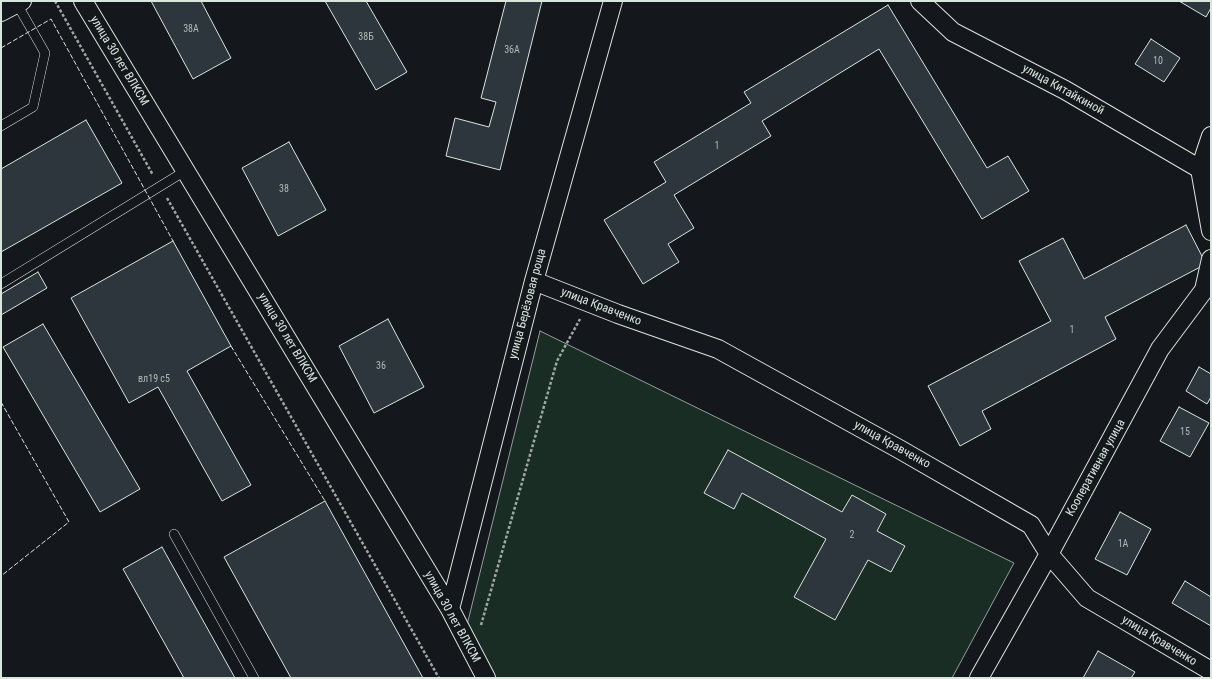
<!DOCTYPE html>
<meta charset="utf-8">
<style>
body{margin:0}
#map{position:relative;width:1212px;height:679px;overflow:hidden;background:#14181c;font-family:"Roboto Condensed",sans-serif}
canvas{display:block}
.frame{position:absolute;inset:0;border:2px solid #d8e6dc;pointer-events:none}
</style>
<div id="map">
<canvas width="1212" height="679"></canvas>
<div class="frame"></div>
</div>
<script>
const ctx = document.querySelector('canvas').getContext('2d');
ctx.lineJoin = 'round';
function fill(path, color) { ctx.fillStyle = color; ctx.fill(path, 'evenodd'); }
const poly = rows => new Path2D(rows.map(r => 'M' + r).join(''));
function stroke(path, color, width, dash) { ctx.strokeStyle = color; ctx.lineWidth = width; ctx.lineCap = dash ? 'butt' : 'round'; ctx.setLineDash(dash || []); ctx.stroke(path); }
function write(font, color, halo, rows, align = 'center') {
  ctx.font = font + ' "Roboto Condensed",sans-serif'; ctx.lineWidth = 3; ctx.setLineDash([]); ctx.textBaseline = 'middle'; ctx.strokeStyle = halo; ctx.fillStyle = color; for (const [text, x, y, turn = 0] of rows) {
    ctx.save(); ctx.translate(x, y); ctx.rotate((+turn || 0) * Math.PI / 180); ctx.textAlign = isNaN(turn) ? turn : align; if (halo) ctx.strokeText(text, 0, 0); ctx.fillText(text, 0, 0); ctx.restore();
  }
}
const green = poly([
 [540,331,1014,563,952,678,492,678,466,629,540,331]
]);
fill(green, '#1a2d24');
stroke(green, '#939e99', 1);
const building = poly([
 [151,1,201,1,231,58,193,79,151,1],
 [325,1,366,1,407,72,376,90,325,1],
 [506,1,542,1,500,170,446,156,455,118,489,127,496,102,481,98,506,1],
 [1179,1,1211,1,1211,8,1206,17,1179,1],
 [888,5,987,168,1008,156,1029,191,982,219,879,49,762,121,771,136,674,195,694,228,668,244,679,262,643,284,604,220,666,182,654,162,751,103,744,92,888,5],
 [1151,39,1180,58,1164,82,1135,64,1151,39],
 [86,120,122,183,1,252,1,169,86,120],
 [289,142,326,210,278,236,242,168,289,142],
 [1186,225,1206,264,1105,317,1116,339,982,411,991,429,960,446,928,386,1051,321,1019,261,1063,238,1084,279,1186,225],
 [173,241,231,346,187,371,251,485,222,501,158,387,129,403,71,298,173,241],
 [38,272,47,288,1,315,1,294,38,272],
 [388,319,424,387,374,413,339,346,388,319],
 [43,324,140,489,100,512,3,347,43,324],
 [1199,367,1211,374,1211,397,1207,404,1186,391,1199,367],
 [1179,407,1209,423,1190,457,1160,441,1179,407],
 [728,450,842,512,852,495,886,514,877,531,905,546,891,572,868,560,835,620,794,597,826,539,742,493,734,509,704,493,728,450],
 [325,501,423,678,291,678,224,557,325,501],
 [1120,512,1151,529,1127,575,1095,559,1120,512],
 [162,547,235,678,184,678,123,569,162,547],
 [1185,581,1211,597,1211,626,1172,603,1185,581],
 [1098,651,1135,672,1131,678,1083,678,1098,651]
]);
fill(building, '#2c363c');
stroke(building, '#d8e6dc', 1);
const service = poly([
 [1,126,33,107,45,53,17,4],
 [1,284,185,171],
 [174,534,254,678]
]);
const minor = poly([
 [83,1,450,609,486,678],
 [920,1,953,32,1065,90,1200,169,1211,172],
 [1,12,22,1],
 [1211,136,1200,169,1211,231],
 [534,281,618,314,718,349,899,449,1031,525,1049,554,1087,598,1211,671],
 [450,609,534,281,613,1],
 [979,678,1049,554,1160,349,1204,290,1211,259]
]);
stroke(service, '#d8e6dc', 10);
stroke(minor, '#d8e6dc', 20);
stroke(poly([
 [55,1,153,175],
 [167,198,439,678],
 [481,625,557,361,580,319]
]), '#9da8a2', 2.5, [3, 2]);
stroke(service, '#14181c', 9);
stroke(minor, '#14181c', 18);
stroke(poly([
 [1,48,51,19,173,241],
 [231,346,325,501],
 [1,402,69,522,1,576]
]), '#d8e6dc', 1, [5, 2]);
write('10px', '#adbab4', null, [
 ["38А",191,29],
 ["38Б",366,37],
 ["36А",512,50],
 ["10",1158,61],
 ["1",717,146],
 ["38",284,189],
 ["1",1072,330],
 ["36",381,366],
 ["вл19 с5",154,379],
 ["15",1185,432],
 ["2",852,535],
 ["1А",1123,544]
]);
write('12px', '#d8e6dc', '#14181c', [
 ["улица 30 лет ВЛКСМ",119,61,59],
 ["улица Китайкиной",1063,90,29],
 ["улица Берёзовая роща",528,304,-75],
 ["улица Кравченко",601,307,21],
 ["улица 30 лет ВЛКСМ",287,338,59],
 ["улица Кравченко",892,445,29],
 ["Кооперативная улица",1096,468,-61],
 ["улица 30 лет ВЛКСМ",452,617,61],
 ["улица Кравченко",1159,641,31]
]);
</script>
